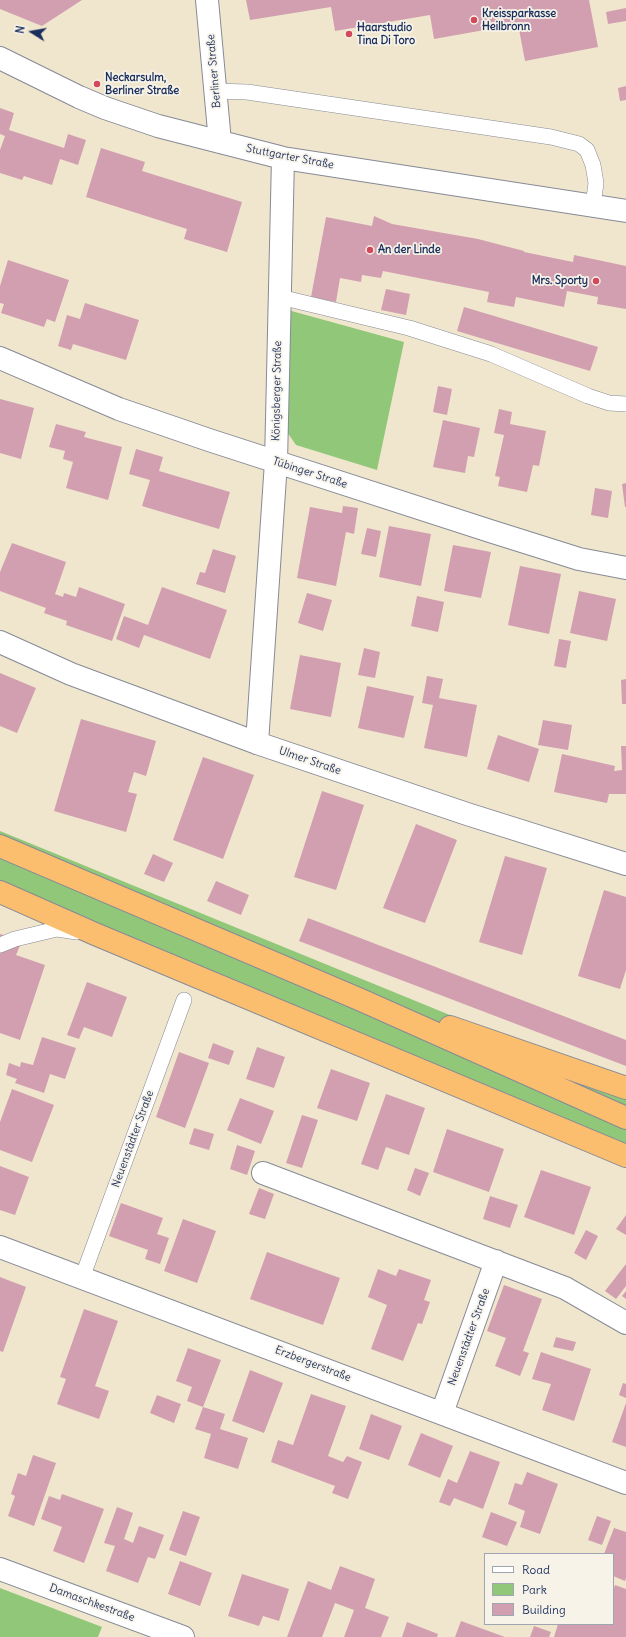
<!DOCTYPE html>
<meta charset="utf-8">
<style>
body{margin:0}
#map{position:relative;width:626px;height:1637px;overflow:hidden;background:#f0e6cd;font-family:Delius,sans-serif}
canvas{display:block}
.legend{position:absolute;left:484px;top:1553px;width:130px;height:72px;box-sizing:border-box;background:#f7f3e8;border:1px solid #9fa5b1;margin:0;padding:5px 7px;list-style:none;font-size:12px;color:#1b2f5e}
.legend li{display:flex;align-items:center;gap:8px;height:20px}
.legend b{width:20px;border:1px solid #9fa5b1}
.north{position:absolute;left:12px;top:12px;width:40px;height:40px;-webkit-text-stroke:3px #f7f3e8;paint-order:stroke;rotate:281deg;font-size:11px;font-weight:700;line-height:16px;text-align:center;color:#1b2f5e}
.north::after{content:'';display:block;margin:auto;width:14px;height:18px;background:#1b2f5e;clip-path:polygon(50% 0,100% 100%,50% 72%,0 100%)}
</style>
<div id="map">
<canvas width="626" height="1637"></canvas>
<ul class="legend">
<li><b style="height:5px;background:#fff"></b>Road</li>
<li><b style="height:11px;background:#91c779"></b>Park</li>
<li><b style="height:11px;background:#d29fb0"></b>Building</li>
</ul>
<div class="north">N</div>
</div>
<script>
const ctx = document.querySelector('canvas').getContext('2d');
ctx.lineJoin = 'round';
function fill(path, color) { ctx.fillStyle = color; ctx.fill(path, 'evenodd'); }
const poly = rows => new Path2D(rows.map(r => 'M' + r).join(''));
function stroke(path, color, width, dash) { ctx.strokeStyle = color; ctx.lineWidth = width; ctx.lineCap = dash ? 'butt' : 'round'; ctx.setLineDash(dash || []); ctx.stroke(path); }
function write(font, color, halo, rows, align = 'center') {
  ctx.font = font + ' Delius,sans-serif'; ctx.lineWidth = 3.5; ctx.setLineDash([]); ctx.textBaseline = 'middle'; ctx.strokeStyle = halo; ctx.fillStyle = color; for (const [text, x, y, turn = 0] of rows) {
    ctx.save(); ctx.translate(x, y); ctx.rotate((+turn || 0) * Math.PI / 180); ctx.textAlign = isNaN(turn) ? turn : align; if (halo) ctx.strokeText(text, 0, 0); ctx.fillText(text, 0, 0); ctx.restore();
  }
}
fill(poly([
 [288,310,404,342,377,470,296,445,285,429],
 [0,831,626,1087,626,1163,0,902],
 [0,1588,102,1627,98,1637,0,1637]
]), '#91c779');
fill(poly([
 [0,0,82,0,42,26,0,9],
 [246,0,589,0,598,47,525,61,518,24,434,39,430,15,335,31,331,7,250,20],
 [626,8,626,21,608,24,606,12],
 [626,86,626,100,620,101,618,88],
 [0,108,14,113,9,130,64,148,68,134,86,140,78,165,60,159,52,185,24,176,22,180,0,173,0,150,5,136,0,134],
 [101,148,145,162,142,171,242,202,227,252,184,239,187,229,86,197],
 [374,216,392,224,478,239,524,251,524,252,573,262,574,255,626,266,626,309,597,304,598,297,567,291,564,307,516,297,514,307,487,302,489,292,383,271,381,278,362,275,361,282,340,278,336,302,311,297,326,217,372,226],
 [8,260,69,280,55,322,47,319,44,327,1,313,4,304,0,303,0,286],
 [386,289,410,294,406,315,381,310],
 [85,303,139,320,126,360,73,344,71,350,58,346,67,315,80,319],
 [464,307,598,347,590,371,457,331],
 [438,386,452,389,447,415,433,412],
 [0,399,34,408,21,459,0,453],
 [499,409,512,412,510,424,546,431,539,466,533,465,527,492,498,486,500,477,495,476,504,435,494,433],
 [443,420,480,428,474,457,468,456,465,473,433,467],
 [56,424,86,432,84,437,122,447,108,500,66,488,73,462,63,459,65,451,49,447],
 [136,449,163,457,159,471,230,492,219,529,142,506,150,480,129,474],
 [626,483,626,507,625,507,622,484],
 [595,488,612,491,608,518,591,515],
 [343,506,358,508,354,534,346,532,336,586,297,578,310,507,342,513],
 [389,526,431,534,421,586,379,577],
 [367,528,381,531,376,557,361,554],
 [12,543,66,562,55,594,63,597,64,593,76,597,79,587,125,604,112,641,66,625,67,621,44,613,46,608,0,591,0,572],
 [453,545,491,552,481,598,444,591],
 [213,549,236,556,225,593,196,584,200,572,205,573],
 [520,566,561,574,549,634,508,625],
 [162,587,227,610,210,659,144,635,139,648,116,639,124,616,148,625],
 [579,591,616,599,607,641,570,633],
 [307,593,332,600,323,631,298,623],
 [417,596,444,602,438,632,411,626],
 [559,639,571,641,566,668,554,666],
 [364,648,380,652,375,678,358,675],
 [300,655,341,663,331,717,290,709],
 [0,673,36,688,17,733,0,726],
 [427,676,443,679,439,698,477,705,467,757,424,748,433,705,422,703],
 [626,679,626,704,622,704,621,680],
 [367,686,414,696,404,738,358,728],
 [81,719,156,741,146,776,134,772,128,792,137,794,126,832,54,811],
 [543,720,572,725,568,750,538,745],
 [498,735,539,749,529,782,487,769],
 [621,746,626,746,626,794,609,794,607,803,554,792,562,754,615,766,614,771,622,770],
 [203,757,254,775,223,859,173,840],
 [322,791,364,805,336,890,294,877],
 [416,824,457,840,425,923,383,908],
 [153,854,173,863,164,882,144,874],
 [505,856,547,868,522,955,479,942],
 [216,881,249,895,241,915,207,901],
 [604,890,626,897,626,970,620,989,578,976],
 [308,918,626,1040,626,1066,299,941],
 [0,934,22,941,16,955,45,965,20,1040,0,1033],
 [87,982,127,997,112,1037,84,1027,79,1039,67,1035],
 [42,1037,76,1048,65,1079,50,1074,44,1093,15,1083,17,1079,6,1075,9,1063,20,1067,21,1062,33,1065],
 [213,1043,234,1051,229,1065,208,1058],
 [257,1047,285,1057,274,1088,246,1079],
 [179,1052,209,1063,185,1128,156,1117],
 [331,1069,370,1083,357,1121,317,1108],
 [12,1089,54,1105,32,1162,0,1150,0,1122],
 [386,1094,425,1108,409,1155,386,1147,378,1170,361,1164],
 [240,1098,274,1111,261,1144,227,1130],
 [302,1115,318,1120,302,1168,286,1163],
 [194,1128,214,1134,209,1150,189,1144],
 [447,1129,504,1149,489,1192,433,1172],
 [237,1145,255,1151,247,1175,230,1169],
 [0,1166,29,1177,15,1215,0,1210],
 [415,1168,429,1173,420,1196,407,1190],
 [541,1170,591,1187,574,1235,524,1217],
 [259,1188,274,1194,265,1219,249,1214],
 [490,1196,518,1205,510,1228,483,1219],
 [121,1203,163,1218,157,1234,169,1238,160,1264,145,1259,148,1250,109,1236],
 [626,1215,626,1235,616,1229],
 [183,1219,216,1231,197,1283,164,1271],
 [586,1230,598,1236,586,1260,574,1253],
 [267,1252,340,1278,323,1325,250,1299],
 [626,1264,626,1286,616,1299,605,1291],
 [378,1269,396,1276,399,1269,431,1280,424,1300,430,1302,422,1324,418,1323,403,1361,371,1349,387,1305,368,1297],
 [0,1277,26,1287,3,1352,0,1351],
 [504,1285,542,1299,523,1351,529,1353,520,1376,495,1366,506,1338,487,1331],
 [626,1291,626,1299,622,1296],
 [84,1309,118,1321,95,1386,109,1391,99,1419,57,1404,66,1379,60,1377],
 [556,1337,576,1342,573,1351,553,1347],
 [188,1348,221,1360,203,1407,187,1401,192,1387,176,1381],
 [541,1352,591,1369,574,1421,542,1410,551,1384,532,1379],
 [250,1370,283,1383,264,1433,232,1421],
 [623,1383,626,1384,626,1398,619,1395],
 [311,1394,346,1406,328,1456,343,1462,347,1456,362,1462,348,1499,332,1493,335,1486,271,1462,278,1440,293,1445],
 [157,1395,181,1404,174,1423,150,1413],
 [626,1403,626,1447,612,1442],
 [203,1407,225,1414,220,1429,248,1438,238,1469,204,1458,211,1434,195,1429],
 [371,1414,402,1426,389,1460,359,1449],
 [421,1433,453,1446,440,1478,408,1465],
 [470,1451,500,1462,483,1509,454,1498,450,1506,439,1502,448,1479,457,1483],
 [33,1455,56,1463,34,1526,8,1516,15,1496,11,1494,18,1473,26,1476],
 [527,1472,558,1484,540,1534,520,1527,525,1511,508,1504,515,1483,522,1485],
 [62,1494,104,1509,84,1563,53,1551,62,1527,41,1519,49,1496,60,1500],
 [117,1507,133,1513,124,1539,133,1543,139,1526,164,1535,155,1559,148,1557,138,1583,106,1571,115,1546,104,1543],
 [183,1511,200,1517,186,1556,169,1550],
 [491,1512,517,1522,507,1546,482,1537],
 [597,1516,611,1521,602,1545,588,1540],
 [614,1528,626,1532,626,1578,625,1581,613,1576,613,1554,604,1554],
 [180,1561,212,1573,200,1606,168,1594],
 [340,1566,375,1579,365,1608,389,1617,381,1637,344,1637,354,1610,335,1603,322,1637,287,1637,308,1581,331,1590],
 [242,1574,289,1589,279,1621,263,1616,259,1626,228,1616],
 [615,1585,626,1589,626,1637,554,1637,558,1624,613,1624,613,1591],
 [461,1621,505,1637,455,1637],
 [407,1622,438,1634,437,1637,402,1637],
 [534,1626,551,1632,549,1637,530,1637]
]), '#d29fb0');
const service = poly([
 [215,91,247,92,551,137,579,144,587,150,593,165,596,183,593,206],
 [280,297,409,328,491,354,588,396,609,403,626,404],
 [0,945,15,939,57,929,77,932],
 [82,1278,184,1000]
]);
const minor = poly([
 [207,0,220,142],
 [0,58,79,97,105,108,158,126,283,158,626,211],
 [0,358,119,409,209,440,490,531,579,559,626,568],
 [0,642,71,674,257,743,467,814,626,864],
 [257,743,276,462,283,158],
 [263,1173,565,1288,626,1323],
 [0,1247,626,1483],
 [442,1413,496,1261],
 [0,1569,183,1637]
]);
const trunk = poly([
 [0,846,361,1000,626,1118],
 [0,892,95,934,626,1156],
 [450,1027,626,1088]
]);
stroke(service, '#868a96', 16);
stroke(minor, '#868a96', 24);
stroke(trunk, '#868a96', 24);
stroke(service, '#fff', 15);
stroke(minor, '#fff', 22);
stroke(trunk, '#fbbe6e', 22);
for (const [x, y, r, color] of [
 [474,20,4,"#d1495b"],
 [349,34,4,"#d1495b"],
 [97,84,4,"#d1495b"],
 [370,250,4,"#d1495b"],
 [596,281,4,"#d1495b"]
]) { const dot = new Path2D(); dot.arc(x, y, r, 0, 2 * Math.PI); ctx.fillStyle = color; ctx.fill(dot); stroke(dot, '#f7f3e8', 1.5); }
write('bold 11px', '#1b2f5e', '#f7f3e8', [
 ["Kreissparkasse",482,14],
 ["Heilbronn",482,27],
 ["Haarstudio",357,28],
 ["Tina Di Toro",357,41],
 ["Neckarsulm,",105,78],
 ["Berliner Straße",105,91],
 ["An der Linde",378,250],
 ["Mrs. Sporty",588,281,"right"]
], 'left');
write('11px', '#1b2f5e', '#f7f3e8', [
 ["Berliner Straße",214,71,-95],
 ["Stuttgarter Straße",290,157,11],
 ["Königsberger Straße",277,391,-89],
 ["Tübinger Straße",310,473,18],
 ["Ulmer Straße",310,761,19],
 ["Neuenstädter Straße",133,1139,-70],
 ["Neuenstädter Straße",469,1337,-70],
 ["Erzbergerstraße",313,1364,21],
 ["Damaschkestraße",92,1603,20]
]);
</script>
